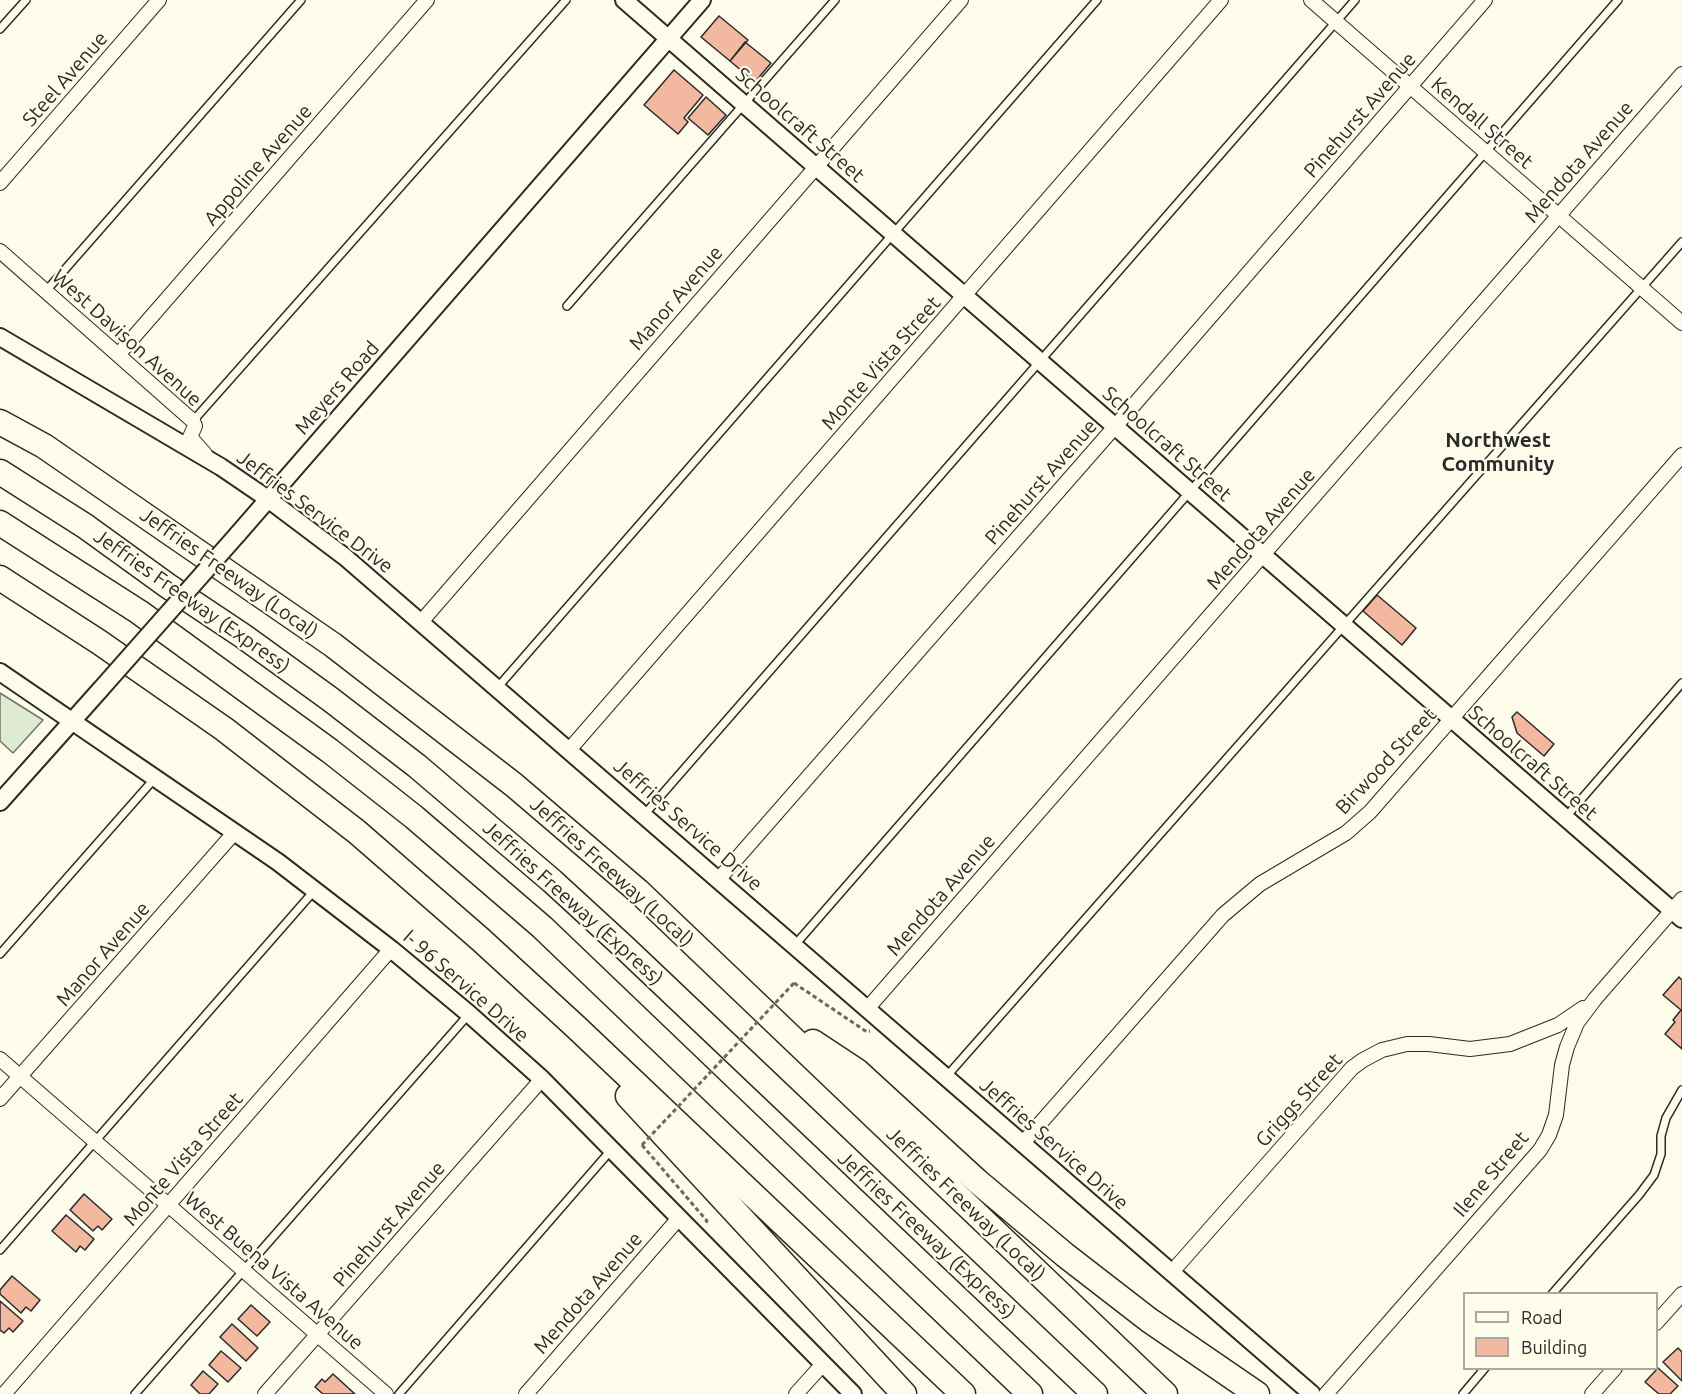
<!DOCTYPE html>
<style>
body{margin:0}
#map{position:relative;width:1682px;height:1394px;overflow:hidden;background:#fdfbea;font-family:Ubuntu,sans-serif}
canvas{display:block}
.legend{position:absolute;left:1463px;top:1292px;width:195px;height:78px;box-sizing:border-box;background:#fdfbea;border:2px solid #a9a89e;margin:0;padding:8px 10px;list-style:none;font-size:18px;color:#2b2b2b}
.legend li{display:flex;align-items:center;gap:12px;height:30px}
.legend b{width:30px;border:2px solid #a9a89e}
</style>
<div id="map">
<canvas width="1682" height="1394"></canvas>
<ul class="legend">
<li><b style="height:8px;background:#fdfbea"></b>Road</li>
<li><b style="height:16px;background:#f2b8a0"></b>Building</li>
</ul>
</div>
<script>
const ctx = document.querySelector('canvas').getContext('2d');
ctx.lineJoin = 'round';
function fill(path, color) { ctx.fillStyle = color; ctx.fill(path, 'evenodd'); }
const poly = rows => new Path2D(rows.map(r => 'M' + r).join(''));
function stroke(path, color, width, dash) { ctx.strokeStyle = color; ctx.lineWidth = width; ctx.lineCap = dash ? 'butt' : 'round'; ctx.setLineDash(dash || []); ctx.stroke(path); }
function write(font, color, halo, rows, align = 'center') {
  ctx.font = font + ' Ubuntu,sans-serif'; ctx.lineWidth = 4.5; ctx.setLineDash([]); ctx.textBaseline = 'middle'; ctx.strokeStyle = halo; ctx.fillStyle = color; for (const [text, x, y, turn = 0] of rows) {
    ctx.save(); ctx.translate(x, y); ctx.rotate((+turn || 0) * Math.PI / 180); ctx.textAlign = isNaN(turn) ? turn : align; if (halo) ctx.strokeText(text, 0, 0); ctx.fillText(text, 0, 0); ctx.restore();
  }
}
const green = poly([
 [0,693,43,720,13,753,0,741,0,693]
]);
fill(green, '#deebd1');
stroke(green, '#74746e', 1.5);
const building = poly([
 [719,16,748,40,730,61,701,37,719,16],
 [745,42,771,63,755,82,730,61,745,42],
 [674,70,703,95,684,118,688,122,678,134,644,105,674,70],
 [706,97,726,115,708,135,688,118,706,97],
 [1377,595,1416,628,1402,645,1363,611,1377,595],
 [1517,712,1554,744,1544,756,1517,733,1512,717,1517,712],
 [1679,977,1682,980,1682,1049,1665,1034,1675,1022,1673,1020,1681,1010,1663,995,1679,977],
 [84,1194,112,1219,102,1230,98,1226,93,1231,70,1210,84,1194],
 [66,1215,94,1239,85,1250,80,1246,76,1252,52,1231,66,1215],
 [12,1276,40,1300,31,1311,26,1307,21,1313,0,1294,0,1290,12,1276],
 [0,1301,23,1321,13,1332,9,1328,4,1333,0,1330,0,1301],
 [251,1305,270,1322,257,1336,238,1319,251,1305],
 [232,1324,258,1348,246,1361,220,1337,232,1324],
 [1678,1348,1682,1352,1682,1381,1663,1362,1678,1348],
 [221,1351,241,1368,228,1382,209,1365,221,1351],
 [1658,1368,1678,1386,1670,1394,1659,1394,1645,1382,1658,1368],
 [203,1371,218,1384,209,1394,200,1394,191,1385,203,1371],
 [333,1374,355,1394,323,1394,315,1387,322,1379,325,1382,333,1374]
]);
fill(building, '#f2b8a0');
stroke(building, '#2b2b2b', 1.5);
const service = poly([
 [0,29,26,0],
 [46,291,301,0],
 [567,306,835,0],
 [193,421,566,0],
 [497,688,1097,0],
 [644,815,1355,0],
 [1565,818,1682,683],
 [794,946,1618,0],
 [0,954,155,778],
 [946,1077,1682,242],
 [0,1250,314,891],
 [1552,1294,1639,1195,1654,1175,1661,1154,1661,1136,1666,1118,1682,1090],
 [135,1394,469,1014],
 [399,1394,612,1149],
 [1463,1394,1485,1368]
]);
const minor = poly([
 [1311,0,1682,323],
 [0,183,159,0],
 [0,251,193,421,195,426,190,437,205,454],
 [118,355,427,0],
 [421,622,961,0],
 [569,750,1221,0],
 [718,880,1126,414,1485,0],
 [867,1009,1682,74],
 [0,1059,386,1394],
 [0,1099,234,833],
 [1022,1144,1223,915,1260,884,1346,833,1370,812,1682,455],
 [1171,1273,1352,1068,1363,1060,1382,1050,1407,1044,1429,1044,1470,1049,1510,1044,1558,1025,1583,1008],
 [1656,1323,1682,1294],
 [4,1394,391,949],
 [265,1394,542,1079],
 [526,1394,679,1218],
 [796,1394,823,1364],
 [1326,1394,1540,1150,1549,1135,1556,1115,1562,1065,1567,1047,1577,1023,1595,999,1682,899],
 [1592,1394,1615,1368]
]);
const tertiary = poly([
 [624,0,1682,919],
 [0,337,221,467,268,499,345,557,1312,1394],
 [237,535,702,0],
 [0,672,278,862,391,949,468,1013,542,1079,853,1394],
 [0,802,100,690]
]);
const motorway = poly([
 [0,422,44,446,333,645,514,785,638,891,1165,1394],
 [0,472,85,526,168,586,243,636,330,699,417,766,552,881,625,948,1095,1394],
 [0,523,139,612,330,751,414,817,542,927,1030,1394],
 [0,578,99,642,224,729,357,832,480,939,576,1027,963,1394],
 [813,1042,857,1071,977,1181,1065,1255,1149,1320,1257,1394],
 [628,1096,904,1394]
]);
stroke(service, '#2b2b2b', 10);
stroke(minor, '#2b2b2b', 16);
stroke(tertiary, '#2b2b2b', 20);
stroke(motorway, '#2b2b2b', 27);
stroke(poly([
 [794,983,867,1032,870,1031],
 [642,1145,707,1221,705,1223]
]), '#6a6964', 3, [4.5, 3]);
stroke(service, '#fdfbea', 7);
stroke(minor, '#fdfbea', 14);
stroke(tertiary, '#fdfbea', 16);
stroke(motorway, '#fdfbea', 24);
const tertiaryBridge = poly([
 [100,690,237,535]
]);
stroke(tertiaryBridge, '#2b2b2b', 20, []);
stroke(poly([
 [642,1145,794,983]
]), '#6a6964', 3, [4.5, 3]);
stroke(tertiaryBridge, '#fdfbea', 16);
write('20px', '#2b2b2b', '#fdfbea', [
 ["Steel Avenue",65,79,-49],
 ["Pinehurst Avenue",1360,115,-49],
 ["Kendall Street",1482,123,41],
 ["Schoolcraft Street",800,125,41],
 ["Mendota Avenue",1579,162,-49],
 ["Appoline Avenue",258,165,-49],
 ["Manor Avenue",676,298,-49],
 ["West Davison Avenue",127,338,42],
 ["Monte Vista Street",881,363,-49],
 ["Meyers Road",337,388,-49],
 ["Schoolcraft Street",1167,444,41],
 ["Pinehurst Avenue",1041,482,-49],
 ["Jeffries Service Drive",315,512,37],
 ["Mendota Avenue",1261,529,-49],
 ["Jeffries Freeway (Local)",229,573,35],
 ["Jeffries Freeway (Express)",192,601,35],
 ["Birwood Street",1386,761,-47],
 ["Schoolcraft Street",1533,763,41],
 ["Jeffries Service Drive",688,825,41],
 ["Jeffries Freeway (Local)",612,872,42],
 ["Mendota Avenue",941,895,-49],
 ["Jeffries Freeway (Express)",573,903,42],
 ["Manor Avenue",103,954,-49],
 ["I- 96 Service Drive",466,986,41],
 ["Griggs Street",1299,1100,-48],
 ["Jeffries Service Drive",1054,1144,41],
 ["Monte Vista Street",183,1159,-49],
 ["Ilene Street",1491,1174,-50],
 ["Jeffries Freeway (Local)",966,1204,44],
 ["Pinehurst Avenue",389,1224,-49],
 ["Jeffries Freeway (Express)",927,1235,43],
 ["West Buena Vista Avenue",274,1271,41],
 ["Mendota Avenue",588,1293,-49]
]);
write('bold 21px', '#2b2b2b', '#fdfbea', [
 ["Northwest",1498,440],
 ["Community",1498,464]
]);
</script>
